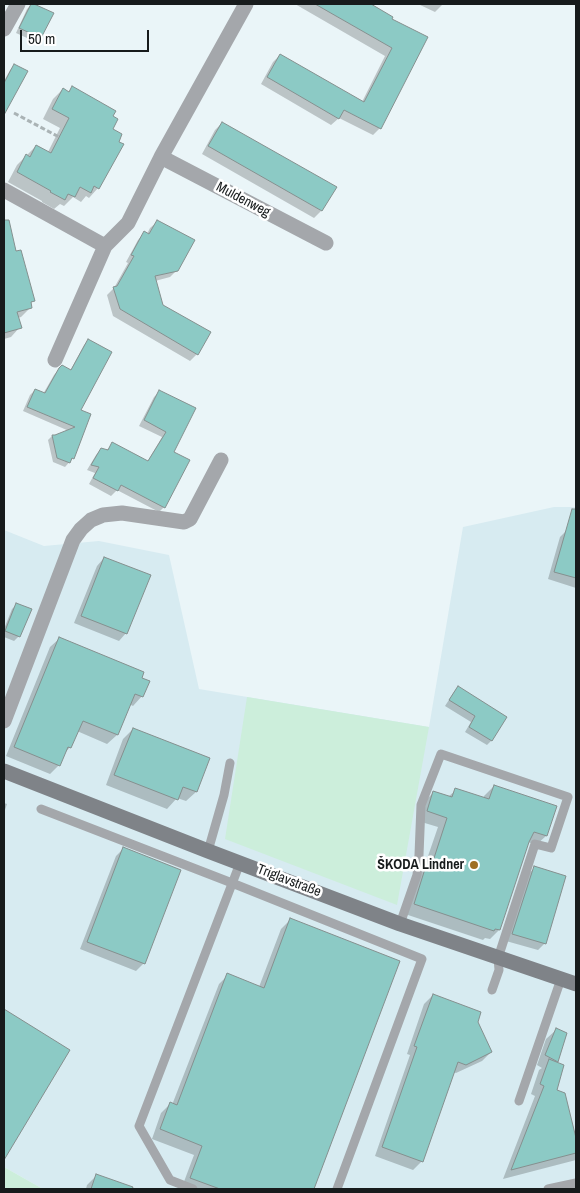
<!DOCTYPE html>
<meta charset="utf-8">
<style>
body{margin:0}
#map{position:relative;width:580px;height:1193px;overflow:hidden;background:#eaf5f8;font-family:"Archivo Narrow",sans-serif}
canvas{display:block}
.frame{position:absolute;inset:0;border:5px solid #171b1c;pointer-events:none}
.scale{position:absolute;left:20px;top:30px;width:129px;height:22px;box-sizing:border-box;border:2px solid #171b1c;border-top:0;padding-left:6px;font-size:15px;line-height:18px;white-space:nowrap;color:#171b1c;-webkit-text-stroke:4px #fff;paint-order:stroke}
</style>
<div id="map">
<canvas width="580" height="1193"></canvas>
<div class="frame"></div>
<div class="scale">50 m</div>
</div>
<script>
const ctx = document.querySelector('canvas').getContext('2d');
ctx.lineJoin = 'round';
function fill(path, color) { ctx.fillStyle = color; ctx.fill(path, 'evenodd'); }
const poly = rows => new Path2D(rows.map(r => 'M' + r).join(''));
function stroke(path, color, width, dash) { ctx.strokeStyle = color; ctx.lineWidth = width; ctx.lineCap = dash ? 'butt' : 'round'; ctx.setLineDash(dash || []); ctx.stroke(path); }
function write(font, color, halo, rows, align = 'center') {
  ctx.font = font + ' "Archivo Narrow",sans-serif'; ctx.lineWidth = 5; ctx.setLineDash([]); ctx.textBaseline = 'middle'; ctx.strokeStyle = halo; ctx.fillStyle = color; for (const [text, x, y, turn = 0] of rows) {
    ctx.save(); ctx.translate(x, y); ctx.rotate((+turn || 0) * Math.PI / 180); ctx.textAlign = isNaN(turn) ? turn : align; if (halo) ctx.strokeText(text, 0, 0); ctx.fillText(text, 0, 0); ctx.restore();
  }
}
fill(poly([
 [554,507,576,507,576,1189,43,1189,4,1167,4,530,44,546,99,541,169,555,199,689,429,727,463,527]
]), '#d7ebf1');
fill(poly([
 [247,697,429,727,397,905,225,839],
 [4,1167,43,1189,4,1189]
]), '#cceedb');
fill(poly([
 [32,4,52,14,40,37,36,42,16,33,27,9],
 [295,4,368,4,392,17,390,20,426,38,380,128,373,135,339,118,331,125,261,84,273,62,280,55,362,102,385,56],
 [418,4,443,4,435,12],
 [14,65,26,72,4,113,4,81,10,70],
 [72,88,111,117,111,130,98,188,89,198,86,196,81,202,73,197,64,206,60,204,54,209,42,202,42,201,8,182,17,165,36,146,48,152,60,128,43,119,53,99,63,89,68,92],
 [222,123,321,211,314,218,202,154,215,130],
 [157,222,177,270,170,277,155,281,162,306,197,354,190,361,113,316,107,295,114,288,128,263,126,262,138,240,144,233,147,234,150,228],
 [14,244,33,300,30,304,31,307,21,317,18,318,20,327,11,337,4,339,4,247],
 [88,341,73,458,65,467,53,462,48,440,52,436,69,431,23,411,30,395,35,390,43,394,54,375,59,369,70,371,84,345],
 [160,391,172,452,164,507,159,512,117,490,111,496,89,484,95,473,87,470,96,455,101,449,106,451,112,444,147,462,162,437,139,426,154,397],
 [567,530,576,533,576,588,548,579,560,537],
 [104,558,126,633,119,641,74,623,97,566],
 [17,604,19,636,14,641,4,637,4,629,12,609],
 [60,638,140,678,142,696,133,706,129,704,117,735,107,744,77,731,70,747,64,754,59,765,50,774,6,756,50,647],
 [458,687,506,717,491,741,487,745,465,732,471,722,445,706,454,692],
 [133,729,209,758,196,792,186,801,177,798,167,809,106,785,123,739],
 [494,786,556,807,546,836,536,845,528,842,499,930,490,939,485,938,483,940,405,914,420,867,427,859,438,827,418,821,424,802,434,792,448,797,456,790,483,799,484,796],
 [4,803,7,804,4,813],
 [123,849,144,963,136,971,80,949,116,856],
 [535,868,545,943,538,950,506,941,527,875],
 [290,920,398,962,312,1189,187,1189,182,1187,194,1155,152,1139,161,1113,170,1104,172,1105,219,984,228,975,259,987,281,929],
 [433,995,476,1022,491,1052,482,1061,456,1073,453,1072,422,1161,413,1170,375,1156,410,1055,407,1054,424,1004],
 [4,1011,69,1051,4,1157],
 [556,1030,557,1061,556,1063,555,1091,574,1135,576,1134,576,1160,503,1179,535,1096,531,1094,539,1070,542,1068,537,1065,546,1039],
 [96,1176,137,1189,86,1189,87,1185]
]), '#0003');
const building = poly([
 [31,4,34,4,54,13,41,38,19,28,31,4],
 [315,4,371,4,393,17,392,19,428,37,381,129,344,110,339,119,267,77,280,54,364,102,392,48,315,4],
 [14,64,28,71,4,115,4,83,14,64],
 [72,86,116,111,113,116,118,119,113,129,122,134,119,142,124,144,99,189,94,186,91,193,80,187,75,197,68,194,65,200,50,192,51,191,17,172,26,154,30,157,36,145,51,153,69,118,52,109,63,88,69,92,72,86],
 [222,122,337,187,322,211,208,146,222,122],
 [4,220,9,220,16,251,21,250,35,301,31,302,32,308,17,312,22,328,4,333,4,220],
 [157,220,195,240,178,271,155,276,163,305,211,332,198,355,120,309,113,287,117,286,134,256,131,255,144,231,149,234,157,220],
 [88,339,112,352,81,410,91,414,74,459,72,458,70,463,57,458,52,435,55,435,75,427,27,407,35,389,45,393,59,368,62,365,71,370,88,339],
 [159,390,196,408,174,452,190,460,165,508,121,485,118,491,93,478,99,467,91,465,101,448,108,450,112,442,148,461,166,432,144,420,159,390],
 [572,509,576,509,576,578,554,572,572,509],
 [104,557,151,575,127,634,81,616,104,557],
 [16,603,32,609,20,637,5,631,16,603],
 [59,637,144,672,142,678,150,681,143,697,135,694,118,735,83,721,71,748,68,747,60,766,14,747,59,637],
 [458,686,507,717,492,741,469,727,475,716,449,700,458,686],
 [133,728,210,758,197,792,183,787,178,800,114,775,133,728],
 [494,785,557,806,547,836,534,832,529,842,500,930,495,929,494,931,414,904,429,856,434,858,447,818,427,811,433,791,452,797,455,788,489,799,494,785],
 [123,847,181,870,145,964,87,942,123,847],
 [534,866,566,876,546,944,512,934,534,866],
 [290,918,400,961,314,1189,220,1189,190,1178,202,1146,160,1129,170,1102,177,1105,227,973,264,988,290,918],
 [433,994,481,1012,478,1022,492,1052,466,1065,458,1062,423,1162,382,1147,417,1047,414,1046,433,994],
 [4,1009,70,1050,4,1160,4,1009],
 [556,1028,567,1033,558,1062,545,1055,556,1028],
 [549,1059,564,1065,557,1090,565,1093,576,1138,576,1153,511,1170,544,1086,540,1084,549,1059],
 [96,1174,133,1187,132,1189,91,1189,96,1174]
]);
fill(building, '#8ccac5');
stroke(building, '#85908f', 1);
stroke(poly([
 [14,113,59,137]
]), '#aab3b5', 3, [5, 2.5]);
stroke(poly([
 [41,809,232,883,422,959,337,1189],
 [208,851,224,795,230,763],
 [400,924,417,875,419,855,421,805,441,754,568,797,551,848,535,844,498,958,499,970,492,990],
 [519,1101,561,979],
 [193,1189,170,1180,139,1126,240,863],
 [548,1189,576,1183]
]), '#a4a7ab', 9);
stroke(poly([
 [4,29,18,4],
 [161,157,326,243],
 [4,190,105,246],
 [55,360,105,246,128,223,161,157,246,4],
 [4,721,73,540,81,529,91,520,103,515,122,513,184,522,190,519,221,460]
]), '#a4a7ab', 15);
stroke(poly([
 [4,771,208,851,400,924,576,984]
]), '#7f8388', 15);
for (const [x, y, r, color] of [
 [474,865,5,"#9f6f22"]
]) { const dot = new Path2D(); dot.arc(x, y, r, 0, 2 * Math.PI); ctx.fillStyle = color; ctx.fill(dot); stroke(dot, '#fff', 2); }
write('14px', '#171b1c', '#fff', [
 ["Muldenweg",243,200,28],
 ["Triglavstraße",289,881,21]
]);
write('bold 14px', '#171b1c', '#fff', [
 ["ŠKODA Lindner",464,865]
], 'right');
</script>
